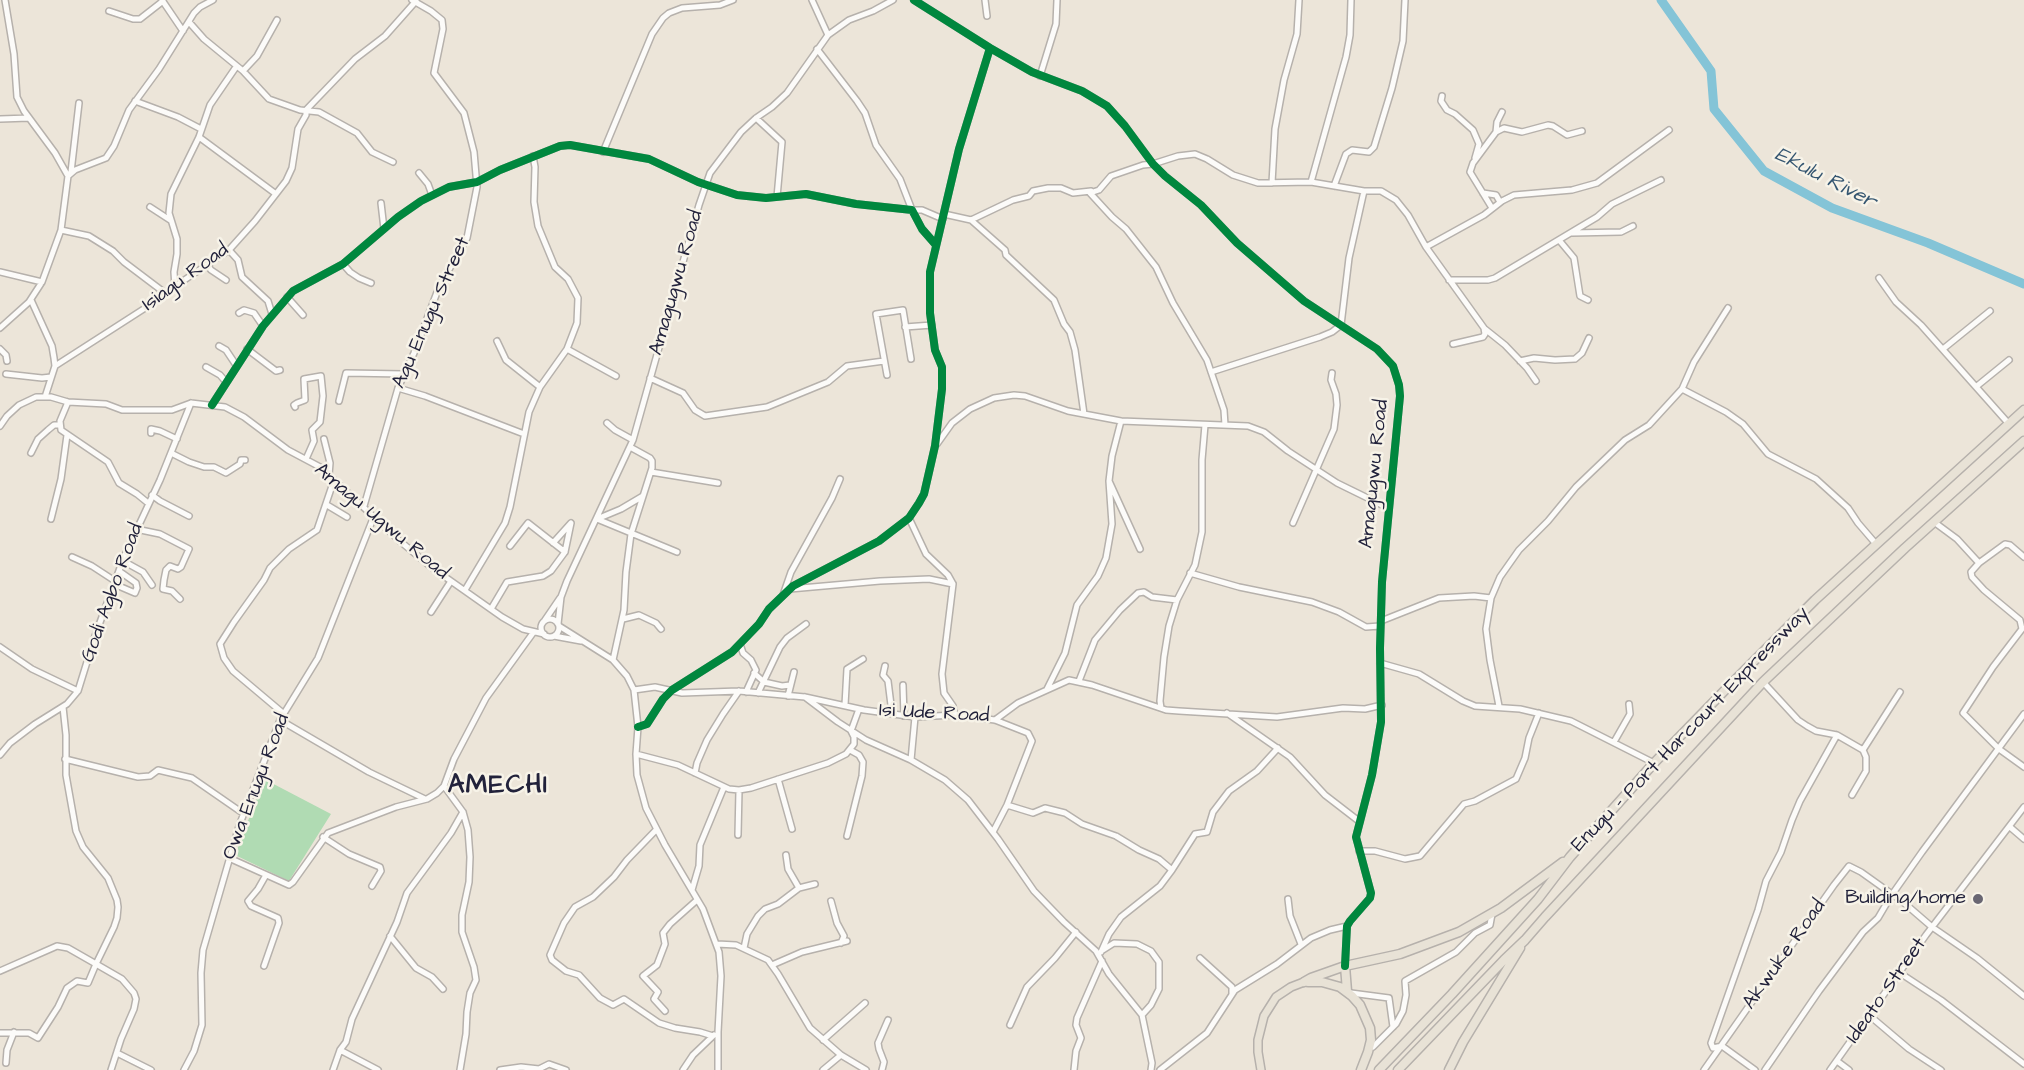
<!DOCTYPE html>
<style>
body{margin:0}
canvas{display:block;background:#ece5d9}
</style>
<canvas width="2024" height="1070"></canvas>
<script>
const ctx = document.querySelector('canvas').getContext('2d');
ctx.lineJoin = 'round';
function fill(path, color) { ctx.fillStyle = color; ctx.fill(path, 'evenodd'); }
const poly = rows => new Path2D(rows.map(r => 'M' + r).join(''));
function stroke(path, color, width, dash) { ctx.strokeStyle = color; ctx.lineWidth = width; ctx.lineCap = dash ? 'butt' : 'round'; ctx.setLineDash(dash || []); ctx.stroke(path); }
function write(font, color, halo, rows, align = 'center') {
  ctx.font = font + ' "Architects Daughter",sans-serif'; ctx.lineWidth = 5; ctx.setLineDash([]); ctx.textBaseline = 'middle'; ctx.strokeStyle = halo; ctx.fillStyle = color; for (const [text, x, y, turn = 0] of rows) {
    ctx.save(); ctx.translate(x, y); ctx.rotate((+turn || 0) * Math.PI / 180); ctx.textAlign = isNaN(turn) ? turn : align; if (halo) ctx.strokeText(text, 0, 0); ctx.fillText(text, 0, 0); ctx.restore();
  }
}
fill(poly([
 [264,779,331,814,289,881,235,855]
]), '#b0dbb3');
stroke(poly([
 [1661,0,1711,71,1714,109,1764,171,1832,208,1928,243,2024,284]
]), '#84c4d7', 9);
const minor = poly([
 [5,0,14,54,17,97,24,111,55,153,68,176],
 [162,0,183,31],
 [812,0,828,35],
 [914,0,990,48,1032,72,1082,91,1107,106,1125,126,1153,164,1165,176,1201,205,1237,243,1304,301,1377,349,1393,366,1399,385,1400,396,1382,582,1380,648,1381,722,1372,775,1356,837,1371,893,1370,898,1350,921,1347,926,1345,966],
 [985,0,987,16],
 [109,11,133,19,140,19,163,1],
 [189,22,204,39,243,71,269,99,300,110,319,112,357,133,372,152,393,162],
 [817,49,857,101,865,113,876,145,900,179,912,210,922,210,943,219],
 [243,71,257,56,277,20],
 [1040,76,1056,24,1057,0],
 [1442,96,1441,101,1447,110,1455,114,1473,130,1479,144,1475,158],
 [135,101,178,117,201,129],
 [756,118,782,142,777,197],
 [0,119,29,118],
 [1496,132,1497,122,1502,112],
 [199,137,276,194],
 [603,152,652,34,663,18,669,13,682,8,720,5,733,0],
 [71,172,79,103],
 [419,173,428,184,432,195],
 [1311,182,1346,57,1350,35,1351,0],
 [1272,183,1275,129,1284,80,1297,34,1299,0],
 [1334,186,1346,154,1352,150,1369,152,1374,147,1392,88,1403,41,1405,0],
 [1483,193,1496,195,1500,202],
 [381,203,384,229],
 [150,207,170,220],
 [1492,208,1470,172,1473,163,1496,132,1504,128,1522,132,1548,125,1553,126,1567,135,1582,131],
 [944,214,971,220,1013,200,1029,196,1033,191,1048,188,1061,188,1073,193,1091,191],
 [971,220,1005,250,1006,255,1054,300,1064,324,1070,332,1075,350,1084,414],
 [61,230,89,236,113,251,124,262,165,293],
 [1572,233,1621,232,1633,226],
 [1559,240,1574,258,1580,296,1588,300],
 [1426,247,1484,215,1502,201,1514,195,1572,190,1597,183,1669,130],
 [229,250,238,260,242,277,268,301,272,314],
 [343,264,350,272,359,278,371,283],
 [207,265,211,270,226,280],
 [0,272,42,282],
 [1879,278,1896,302,1921,325,2009,424],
 [1449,280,1488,280,1495,278,1597,217,1612,204,1661,180],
 [175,287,174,272,177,254,177,239,169,213,171,194,199,137,210,105,236,67],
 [287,297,303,315],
 [31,300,52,346,54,358,55,366,45,397],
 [239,313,244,310,254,313,263,326],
 [905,327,932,325],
 [0,328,29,302,42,282,61,230,68,176,75,170,106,158,114,146,129,110,159,69,194,13,200,7,213,0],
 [1485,329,1505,345,1527,368,1536,381],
 [497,341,506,360,540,387],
 [219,346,226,350,236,365],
 [0,349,6,355,7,361],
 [247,349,276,371,280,370],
 [567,349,616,376],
 [1943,349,1990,311],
 [1520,361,1534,358,1555,360,1575,359,1582,353,1589,338],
 [55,366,153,303,165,293,229,250,255,221,286,181,292,168,298,129,306,115,306,110,355,59,385,36,416,1],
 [206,367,220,375,226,382],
 [1211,372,1320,337,1332,332,1341,325,1349,258,1364,191],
 [6,374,42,378,51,377],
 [887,375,876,314,903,310,911,359],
 [650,378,683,393,695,410,705,416,767,407,828,382,847,366,884,361],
 [1977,386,2009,360],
 [398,388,425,396,524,434],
 [1682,389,1726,412,1743,424,1768,454,1816,479,1848,508,1858,523,1876,544],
 [339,401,346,373,404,374],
 [68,402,60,421,61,430,108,462,119,483,137,494,148,503],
 [212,405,263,326,293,291,343,264,398,217,421,201,449,187,477,182,500,170,560,146,570,145,649,159,698,182,737,195,766,198,806,194,856,204,912,210,922,229,936,245],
 [295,407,294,405,297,403,305,400,304,379,321,376,323,396,320,422,312,430,314,441,306,459],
 [1121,421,1112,456,1109,481,1140,549],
 [607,423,615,430,633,440],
 [1225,425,1224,410,1207,360,1173,303,1156,267,1126,229,1112,217,1090,193,1099,190,1111,176,1143,165,1153,164,1178,156,1195,154,1207,159,1233,175,1258,183,1311,182,1364,191,1381,191,1396,200,1408,215,1426,247,1484,328,1485,334,1483,337,1453,344],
 [0,426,7,416,19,405,36,397,51,397,68,402,106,404,122,410,172,410,191,403,225,407,244,417,288,450,320,467,401,542,431,567,502,617,523,629,544,634],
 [151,433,151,429,160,431,177,439],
 [324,439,330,463,329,475],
 [937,444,952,423,970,409,994,398,1014,395,1025,396,1068,411,1121,421,1248,426,1264,432,1288,451,1337,483,1388,508],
 [31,453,38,439,48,430,54,425,60,425],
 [171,453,189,462,204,467,214,467,226,473,240,464,241,460,245,460],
 [651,472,718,483],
 [152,495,160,501,189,516],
 [327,505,347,517],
 [364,506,398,388,414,353,439,287,467,238,477,187,474,152,464,113,434,73,443,29,442,20,431,11,412,0],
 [909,518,926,554,948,575,953,584,942,674,944,693,953,706,955,715],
 [51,519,61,479,67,435],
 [597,519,677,552],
 [597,519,621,509,643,496],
 [1934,522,1957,539,1979,563,1971,572,1972,577,1984,590,2020,620,2022,629,1993,667,1963,713,1999,749,2024,767],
 [1293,523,1334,429,1337,405,1336,394,1331,380,1332,373],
 [136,529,160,534,189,549,181,567,178,569,170,566,166,570,164,580,163,589,172,591,180,599],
 [553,543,571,523,565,552],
 [72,557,92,566,115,581],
 [123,561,143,572,152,585],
 [1979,563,2005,544,2010,545,2024,557],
 [1190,573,1239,587,1312,602,1339,612,1366,627,1380,626],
 [114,584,135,593,137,588,136,583,119,571],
 [790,589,880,581,929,579,953,584],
 [465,590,505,523,510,507,529,412,540,387,567,349,577,323,578,298,568,279,555,267,538,226,534,202,535,167,533,156],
 [783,595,791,572,832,498,840,479],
 [491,609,507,582,543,576,551,571,565,552,528,523,510,546],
 [431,612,451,581],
 [623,619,639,615,656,623,661,629],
 '541 628a9 9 0 1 1 18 0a9 9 0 1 1-18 0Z',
 [545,620,560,598],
 [1381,621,1439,598,1474,596,1491,598],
 [558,624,561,597,567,581,633,440,699,205,710,173,741,132,756,118,772,107,787,93,828,35,849,20,873,11,893,0],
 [559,626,613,660,627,676,634,690,638,727,636,754,637,775,646,808,665,845,703,909,719,952,721,976,718,1032,718,1070],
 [554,636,581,641],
 [740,644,743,653,751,660,756,670,746,692],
 [0,647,32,669,78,691],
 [613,660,624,610,626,572,631,534,652,468,652,461,650,458,630,447],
 [1380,663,1419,674,1463,701,1475,706,1520,709,1571,721,1654,763],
 [885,666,883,675,888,681,892,713],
 [754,673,764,682,782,686,790,685],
 [1079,681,1095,640,1120,610,1138,593,1144,592,1152,597,1177,600],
 [1763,682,1798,720,1807,726,1816,731,1837,735,1863,750,1866,757,1866,771,1852,795],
 [903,685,904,716],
 [1047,689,1065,653,1077,605,1098,576,1106,558,1112,524,1109,481],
 [634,690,655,687,682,693,739,691,805,697,864,710,915,717,955,715,995,720,1028,733,1032,741,1007,805,993,832],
 [758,693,780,647,787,638,806,624],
 [788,696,794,672],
 [805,697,838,722,866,740,911,760,945,780,968,800,998,839,1034,891,1064,922,1096,951,1109,974,1142,1015,1152,1063,1151,1070],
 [845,705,847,669,863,659],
 [1499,706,1490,660,1486,629,1491,598,1500,577,1519,550,1548,521,1576,487,1625,440,1649,425,1682,389,1694,362,1728,308],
 [1161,708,1160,701,1164,657,1169,626,1177,600,1195,565,1202,532,1202,460,1205,425],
 [1227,713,1290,757,1325,795,1360,822],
 [284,714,233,671,224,658,220,644,234,622,264,580,270,568,289,549,317,530,334,480],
 [280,720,369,772,425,799],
 [995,720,1018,703,1069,680,1092,685,1166,710,1179,711,1277,717,1343,708,1365,709,1382,705],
 [638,727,647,724,663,699,672,690,732,652,759,624,769,609,793,586,879,541,909,518,919,503,924,494,935,446,942,389,942,367,935,350,930,313,930,272,959,149,990,48],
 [1614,742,1630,714,1629,704],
 [1863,750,1900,692],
 [636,754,678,765,729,789,739,790,751,788,828,763,846,754,854,744,854,737,851,731,859,709],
 [0,755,10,743,35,724,67,704,78,691,95,636,124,557,160,480,191,403],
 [65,759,138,777,150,776,158,770,192,778,244,814],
 [911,760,915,717],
 [695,773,697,763,707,740,723,714,739,691],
 [778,779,792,829],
 [444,786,463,812,468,830,470,857,469,882,462,915,462,932,474,967,476,980,470,993,467,1012,466,1034,460,1070],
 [1007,805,1033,813,1045,808,1065,813,1082,824,1116,836,1139,850,1159,859,1172,870,1160,886,1121,917,1109,934,1101,952],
 [2010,827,2024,839],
 [656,830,627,860,614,877,593,897,575,907,564,923,550,955,552,960,566,971,579,975,600,998,613,1005,624,999,659,1023,675,1028,700,1032,713,1036],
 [738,835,739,790],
 [847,836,862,776,863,762,859,755,850,750],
 [323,837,349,854,380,867,381,871,372,886],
 [1359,851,1375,851,1405,859,1420,856,1464,804,1475,801,1516,779,1525,758,1529,738,1539,713],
 [786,855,788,869,799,888],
 [229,858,289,885,293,882,328,833,396,807,427,799,437,793,444,786,454,759,486,698,533,633],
 [1172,870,1195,834,1207,832,1213,812,1229,791,1257,771,1278,748],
 [692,890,699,866,700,845,724,787],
 [1288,899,1290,916,1301,944],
 [831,901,837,923,844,936,841,943],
 [390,936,416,968,432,977,443,989],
 [717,944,736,945,768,960,778,974,810,1028,841,1055,866,1070],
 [744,948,747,934,758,916,765,909,778,904,799,888,815,884],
 [1103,950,1114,943,1137,944,1151,951,1159,962,1159,989,1151,1005,1142,1015],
 [1200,958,1232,987,1232,994],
 [772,965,802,952,847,941],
 [264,966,279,923,278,918,251,906,248,901,258,889,266,875],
 [0,971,57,946,68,948,96,964,114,927,117,918,118,907,117,900,108,878,83,847,76,831,66,775,66,735,63,707],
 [1900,973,1941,1000,2024,1064],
 [1351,993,1389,998,1393,1027],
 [665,1011,654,999,658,992,643,976,657,965,665,944,663,933,670,924,697,900],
 [1870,1016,1909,1049,1941,1070],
 [1010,1025,1027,987,1055,958,1076,932],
 [0,1033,29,1033,38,1038,58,1007,67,988,77,981,88,983,96,964,122,979,134,993,136,999,134,1009,121,1039,111,1070],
 [823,1040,865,1003],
 [1373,1047,1396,1024,1403,1011,1406,995,1405,981,1456,952,1475,933,1490,925,1492,914],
 [340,1050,378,1070],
 [117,1053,151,1070],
 [1837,1061,1849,1070],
 [6,1063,7,1050,14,1032],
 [184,1070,194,1051,202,1025,201,973,203,950,239,826,280,720,318,658,374,516],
 [333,1070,340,1050,346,1042,352,1019,397,922,407,893,451,833,463,812],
 [500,1070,521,1067,539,1069,549,1064,566,1070],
 [683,1070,693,1055,714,1035],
 [823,1070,841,1055],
 [882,1070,884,1062,879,1049,878,1043,888,1020],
 [1074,1070,1076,1051,1081,1038,1076,1025,1077,1018,1102,961],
 [1160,1070,1207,1033,1235,990,1277,964,1311,938,1330,930,1347,926],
 [1704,1070,1834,885,1849,866,1861,872,1903,902,1932,927,1977,958,2024,996],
 [1755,1070,1722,1046,1713,1048,1711,1043,1758,910,1766,881,1781,852,1792,820,1800,801,1837,735],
 [1765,1070,1819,991,1863,932,1878,918,1891,896,1922,852,2024,714],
 [1830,1070,1926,935,2024,807]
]);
const major = poly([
 [1261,1070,1258,1052,1258,1040,1264,1016,1276,997,1291,987,1304,982]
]);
const highway = poly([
 [1345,966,1347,991],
 [1304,982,1311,978,1345,966,1400,954,1459,932,1501,908,1563,862],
 [1308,982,1322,982,1340,987,1352,996,1360,1005,1370,1028,1371,1040,1368,1052,1361,1070],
 [1379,1070,1452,994,1538,899,1570,857,1654,763,1729,686,1815,600,2024,410],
 [1398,1070,1504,960,1525,940,1545,917,1763,682,1905,548,2024,441],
 [1449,1070,1463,1042,1520,948]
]);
stroke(minor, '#b6b1ac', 8);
stroke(major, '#b6b1ac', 10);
stroke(highway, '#b6b1ac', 11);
stroke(minor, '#fcfbf9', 5);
stroke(major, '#e8e2d6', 7);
stroke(highway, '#e8e2d6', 8);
stroke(poly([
 [914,0,990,48,1032,72,1082,91,1107,106,1125,126,1153,164,1165,176,1201,205,1237,243,1304,301,1377,349,1393,366,1399,385,1400,396,1382,582,1380,648,1381,722,1372,775,1356,837,1371,893,1370,898,1350,921,1347,926,1345,966],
 [212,405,263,326,293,291,343,264,398,217,421,201,449,187,477,182,500,170,560,146,570,145,649,159,698,182,737,195,766,198,806,194,856,204,912,210,922,229,936,245],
 [638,727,647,724,663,699,672,690,732,652,759,624,769,609,793,586,879,541,909,518,919,503,924,494,935,446,942,389,942,367,935,350,930,313,930,272,959,149,990,48]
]), '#00873e', 8);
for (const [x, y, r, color] of [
 [1978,899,6,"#696672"]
]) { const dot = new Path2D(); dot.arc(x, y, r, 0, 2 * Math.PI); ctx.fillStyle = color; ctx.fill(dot); stroke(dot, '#f7f3e8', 2); }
write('20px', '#22223b', '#f7f3e8', [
 ["Isiagu Road",186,278,-36],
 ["Amagugwu Road",677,283,-74],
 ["Agu Enugu Street",432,313,-66],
 ["Amagugwu Road",1375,474,-84],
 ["Amagu Ugwu Road",381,522,40],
 ["Godi Agbo Road",113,593,-70],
 ["Isi Ude Road",934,714,3],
 ["Enugu - Port Harcourt Expressway",1691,730,-46],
 ["Owa Enugu Road",257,787,-69],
 ["Akwuke Road",1785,955,-55],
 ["Ideato Street",1887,991,-55]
]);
write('20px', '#22223b', '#f7f3e8', [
 ["Building/home",1966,899]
], 'right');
write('italic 21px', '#355671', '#f7f3e8', [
 ["Ekulu River",1825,179,27]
]);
ctx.letterSpacing = '1.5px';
write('bold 26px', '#22223b', '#f7f3e8', [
 ["AMECHI",498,787]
]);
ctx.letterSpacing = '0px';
</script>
